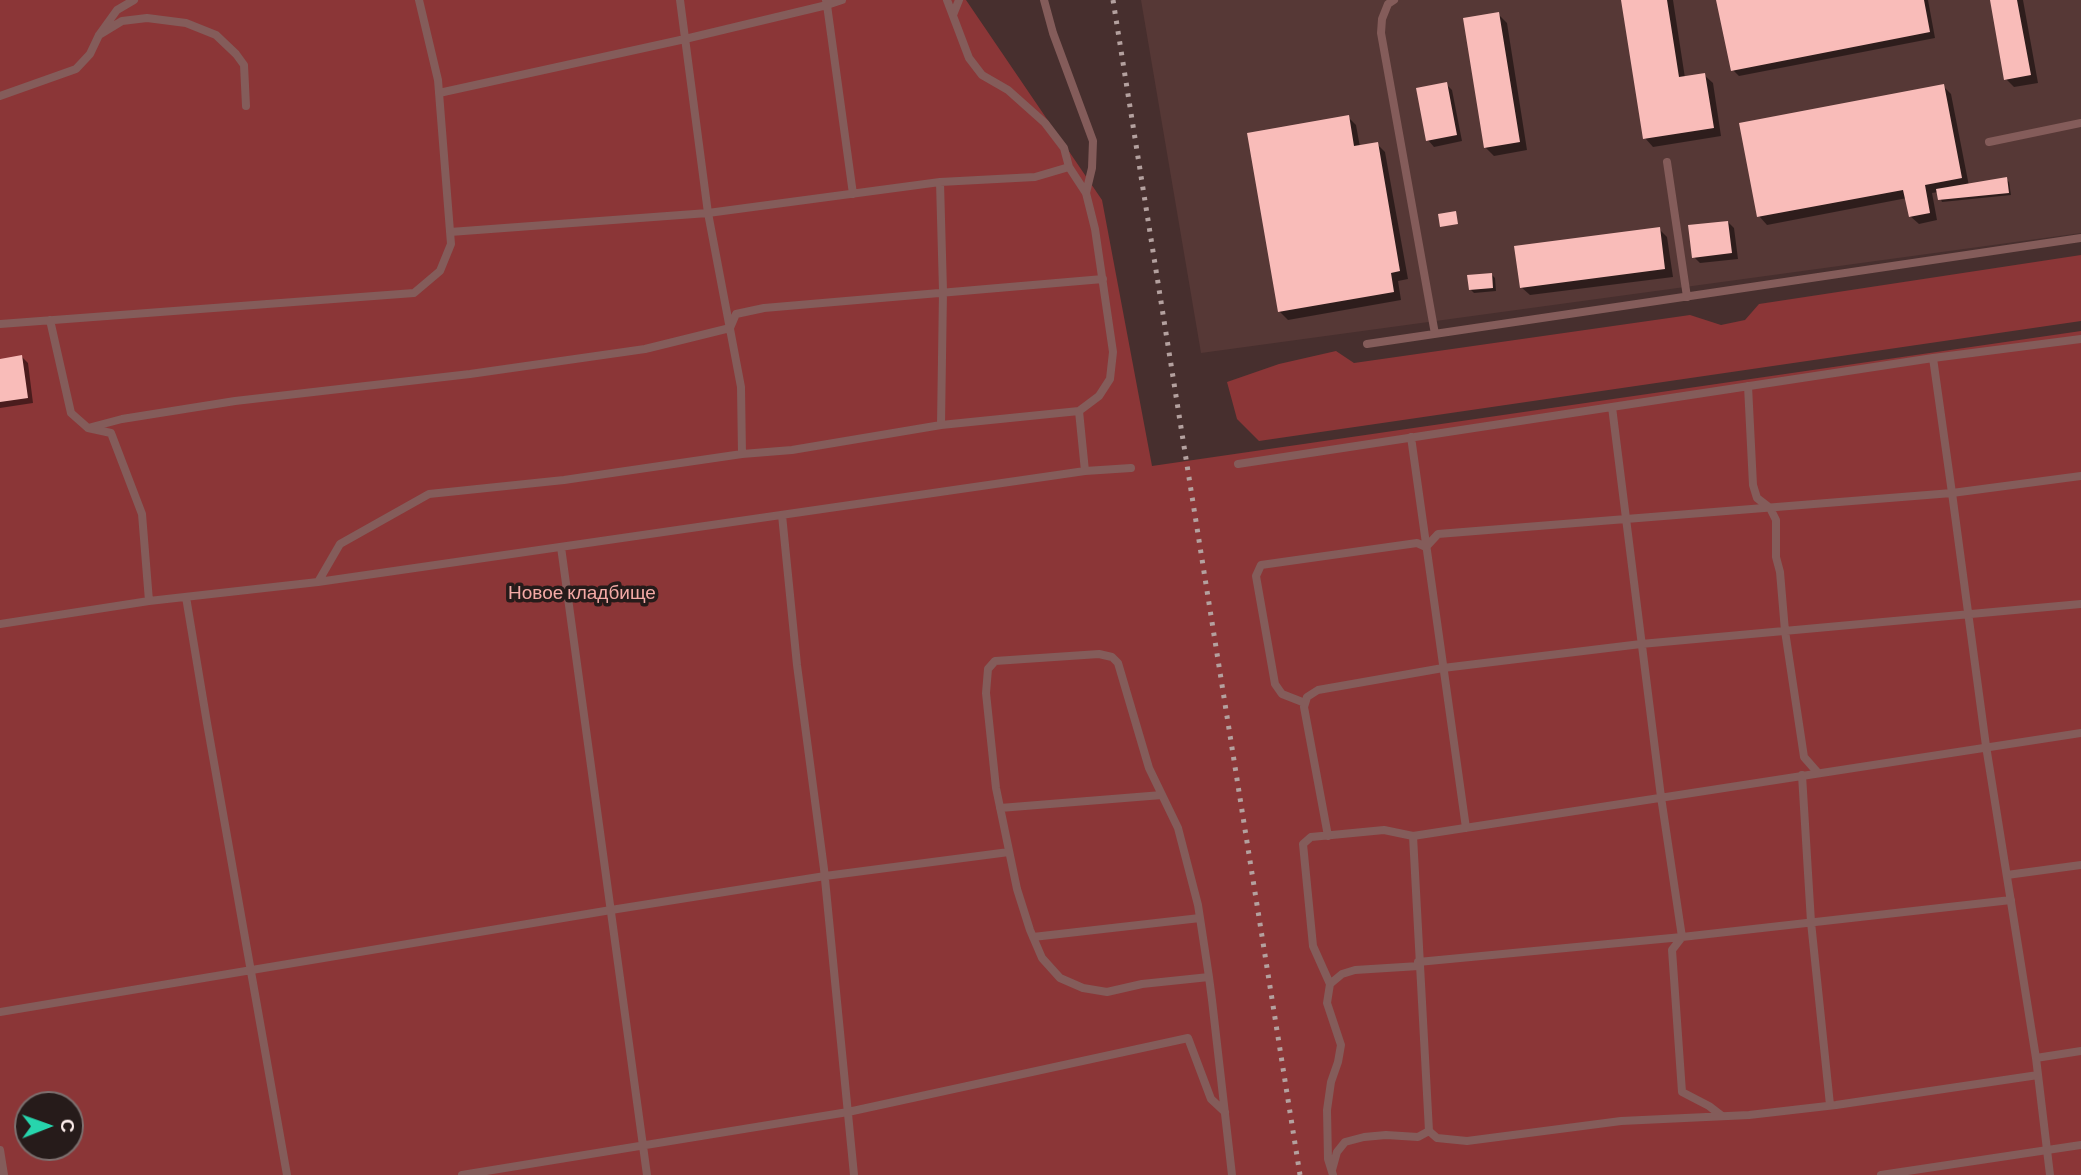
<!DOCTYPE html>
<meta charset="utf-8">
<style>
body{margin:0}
#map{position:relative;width:2081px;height:1175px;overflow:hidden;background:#472f2e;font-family:Barlow,sans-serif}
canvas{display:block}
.north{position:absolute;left:14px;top:1091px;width:70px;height:70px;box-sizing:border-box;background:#261b1a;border:2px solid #7c6f6e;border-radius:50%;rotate:89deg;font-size:19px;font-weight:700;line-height:28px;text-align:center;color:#fdedeb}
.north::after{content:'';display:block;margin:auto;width:24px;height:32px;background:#27d5ad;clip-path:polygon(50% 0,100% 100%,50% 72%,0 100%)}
</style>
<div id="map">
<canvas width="2081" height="1175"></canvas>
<div class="north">С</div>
</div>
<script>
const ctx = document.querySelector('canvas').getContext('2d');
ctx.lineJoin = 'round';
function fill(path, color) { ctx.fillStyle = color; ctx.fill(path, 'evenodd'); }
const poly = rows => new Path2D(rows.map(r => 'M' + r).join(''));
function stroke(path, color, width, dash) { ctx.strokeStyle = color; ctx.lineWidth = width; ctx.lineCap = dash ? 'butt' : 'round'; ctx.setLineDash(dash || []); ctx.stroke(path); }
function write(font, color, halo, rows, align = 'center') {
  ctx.font = font + ' Barlow,sans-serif'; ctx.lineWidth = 7; ctx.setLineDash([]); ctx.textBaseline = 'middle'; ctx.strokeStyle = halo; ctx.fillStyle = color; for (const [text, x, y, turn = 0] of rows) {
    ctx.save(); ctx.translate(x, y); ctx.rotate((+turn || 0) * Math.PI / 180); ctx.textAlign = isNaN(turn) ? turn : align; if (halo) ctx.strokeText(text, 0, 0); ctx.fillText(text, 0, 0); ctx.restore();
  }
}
fill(poly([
 [1141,0,2081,0,2081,233,1201,353]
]), '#563836');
fill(poly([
 [0,0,966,0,1102,200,1152,466,2081,331,2081,1175,0,1175],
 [28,1105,70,1105,70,1147,28,1147],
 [2081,255,2081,321,1259,441,1237,419,1227,382,1279,364,1336,351,1354,363,1690,315,1721,325,1745,320,1759,304]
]), '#8b3637');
fill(poly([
 [1623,0,1673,0,1685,78,1704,75,1713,83,1721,136,1653,147,1645,138],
 [1718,0,1928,0,1935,38,1739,76,1733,70],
 [1991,0,2023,0,2038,83,2014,87,2006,79],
 [1498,14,1507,23,1527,150,1494,156,1485,147],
 [1446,84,1452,90,1462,141,1434,147,1428,140],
 [1943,86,1951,94,1969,186,2006,179,2009,182,2011,195,1942,202,1938,192,1932,193,1937,220,1919,224,1910,216,1907,198,1767,225,1759,216],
 [1348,117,1356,125,1360,147,1377,144,1385,152,1408,279,1398,281,1401,300,1288,320,1280,312],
 [1728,222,1734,228,1738,259,1700,263,1694,257],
 [1659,229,1667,237,1673,277,1530,295,1521,287],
 [1492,275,1495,278,1496,291,1474,293,1470,289],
 [22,357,28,363,33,403,0,408,0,360]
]), '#0007');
fill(poly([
 [1621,0,1667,0,1679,77,1705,73,1714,128,1643,139],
 [1716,0,1924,0,1930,32,1731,71],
 [1990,0,2017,0,2031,75,2004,80],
 [1499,12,1520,142,1484,148,1463,18],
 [1447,82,1457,135,1426,141,1416,88],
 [1944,84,1962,178,1925,185,1930,213,1909,217,1903,190,1757,217,1739,123],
 [1349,115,1354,146,1378,142,1400,271,1391,273,1394,292,1278,312,1247,133],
 [2007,177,2009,193,1938,200,1936,189],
 [1456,211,1458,224,1440,227,1438,214],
 [1728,221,1732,253,1692,258,1688,225],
 [1660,227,1665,269,1520,288,1514,246],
 [1492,273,1493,288,1469,290,1467,275],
 [22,355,28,398,0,402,0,359]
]), '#f9bcb9');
stroke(poly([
 [680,0,708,213,741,387,742,454],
 [842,0,827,5,853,194],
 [947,0,969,58,982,75,1008,90,1045,123,1064,148,1069,167,1086,193,1095,229,1113,352,1110,379,1099,396,1079,411,1085,471],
 [1044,0,1053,33,1093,141,1092,168,1086,193],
 [1394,0,1388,4,1382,19,1381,33,1435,334],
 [953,15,959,0],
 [99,35,122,21,147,18,186,23,216,35,236,54,244,65,246,106],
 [439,93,685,39,827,5,826,0],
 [0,96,76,69,90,54,99,35,117,10,134,0],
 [1989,142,2081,123],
 [1667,162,1687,297],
 [940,182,943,291,941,425],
 [450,232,708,213,940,182,1035,177,1069,167],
 [50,320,71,413,88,428,111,433,142,514,149,601],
 [0,324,414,293,440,271,451,244,438,80,419,0],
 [1367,344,2081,238],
 [1933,358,1952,493,2081,476],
 [1748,386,1753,485,1757,498,1770,508,1776,520,1776,557,1780,572,1785,631,1804,757,1818,773],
 [1612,407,1661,797,1682,937,1672,950,1682,1092,1709,1106,1722,1116],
 [88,428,122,419,235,401,470,374,645,349,730,328,736,314,764,308,1103,279],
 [1411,437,1466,828],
 [1238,464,1933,358,2081,339],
 [782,515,797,665,824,869,854,1175],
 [561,547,647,1175],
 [318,582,1085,471,1131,468],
 [186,597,207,723,287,1175],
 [0,624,149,601,318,582,340,544,429,494,564,480,742,454,792,450,941,425,1079,411],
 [1305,703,1282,694,1275,684,1256,576,1261,565,1417,543,1426,547,1438,534,1952,493,1986,746,2036,1058,2050,1175],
 [1802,775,1811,922,1830,1105],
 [1000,808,1162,795],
 [1328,836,1304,707,1307,697,1318,690,1443,668,1641,644,2081,604],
 [1413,836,1429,1131],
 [2007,875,2081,865],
 [1033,937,1200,918],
 [1418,962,1682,937,2011,900],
 [1209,977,1142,984,1107,992,1083,988,1060,978,1042,958,1030,930,1017,889,996,788,986,693,988,669,995,661,1099,654,1112,657,1118,663,1149,768,1178,828,1198,905,1200,918,1209,977,1212,1000,1232,1175],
 [1330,984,1342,974,1355,970,1419,966],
 [0,1012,611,910,825,876,1009,852],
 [2036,1058,2081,1051],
 [0,1150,4,1175],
 [1332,1170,1337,1152,1345,1142,1364,1137,1386,1135,1418,1137,1429,1131,1437,1138,1467,1141,1621,1121,1749,1115,1836,1105,2038,1075],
 [462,1175,848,1112,1188,1038,1211,1099,1225,1112],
 [1333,1175,1328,1159,1327,1110,1331,1082,1338,1062,1341,1045,1327,1003,1330,984,1313,946,1303,844,1311,837,1384,830,1413,836,2081,733],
 [1881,1175,2081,1145]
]), '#845c5a', 8);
stroke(poly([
 [1113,0,1300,1175]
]), '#b4a19f', 5, [3.5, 7]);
write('19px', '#f4aaa6', '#261b1a', [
 ["Новое кладбище",582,593]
]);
</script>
